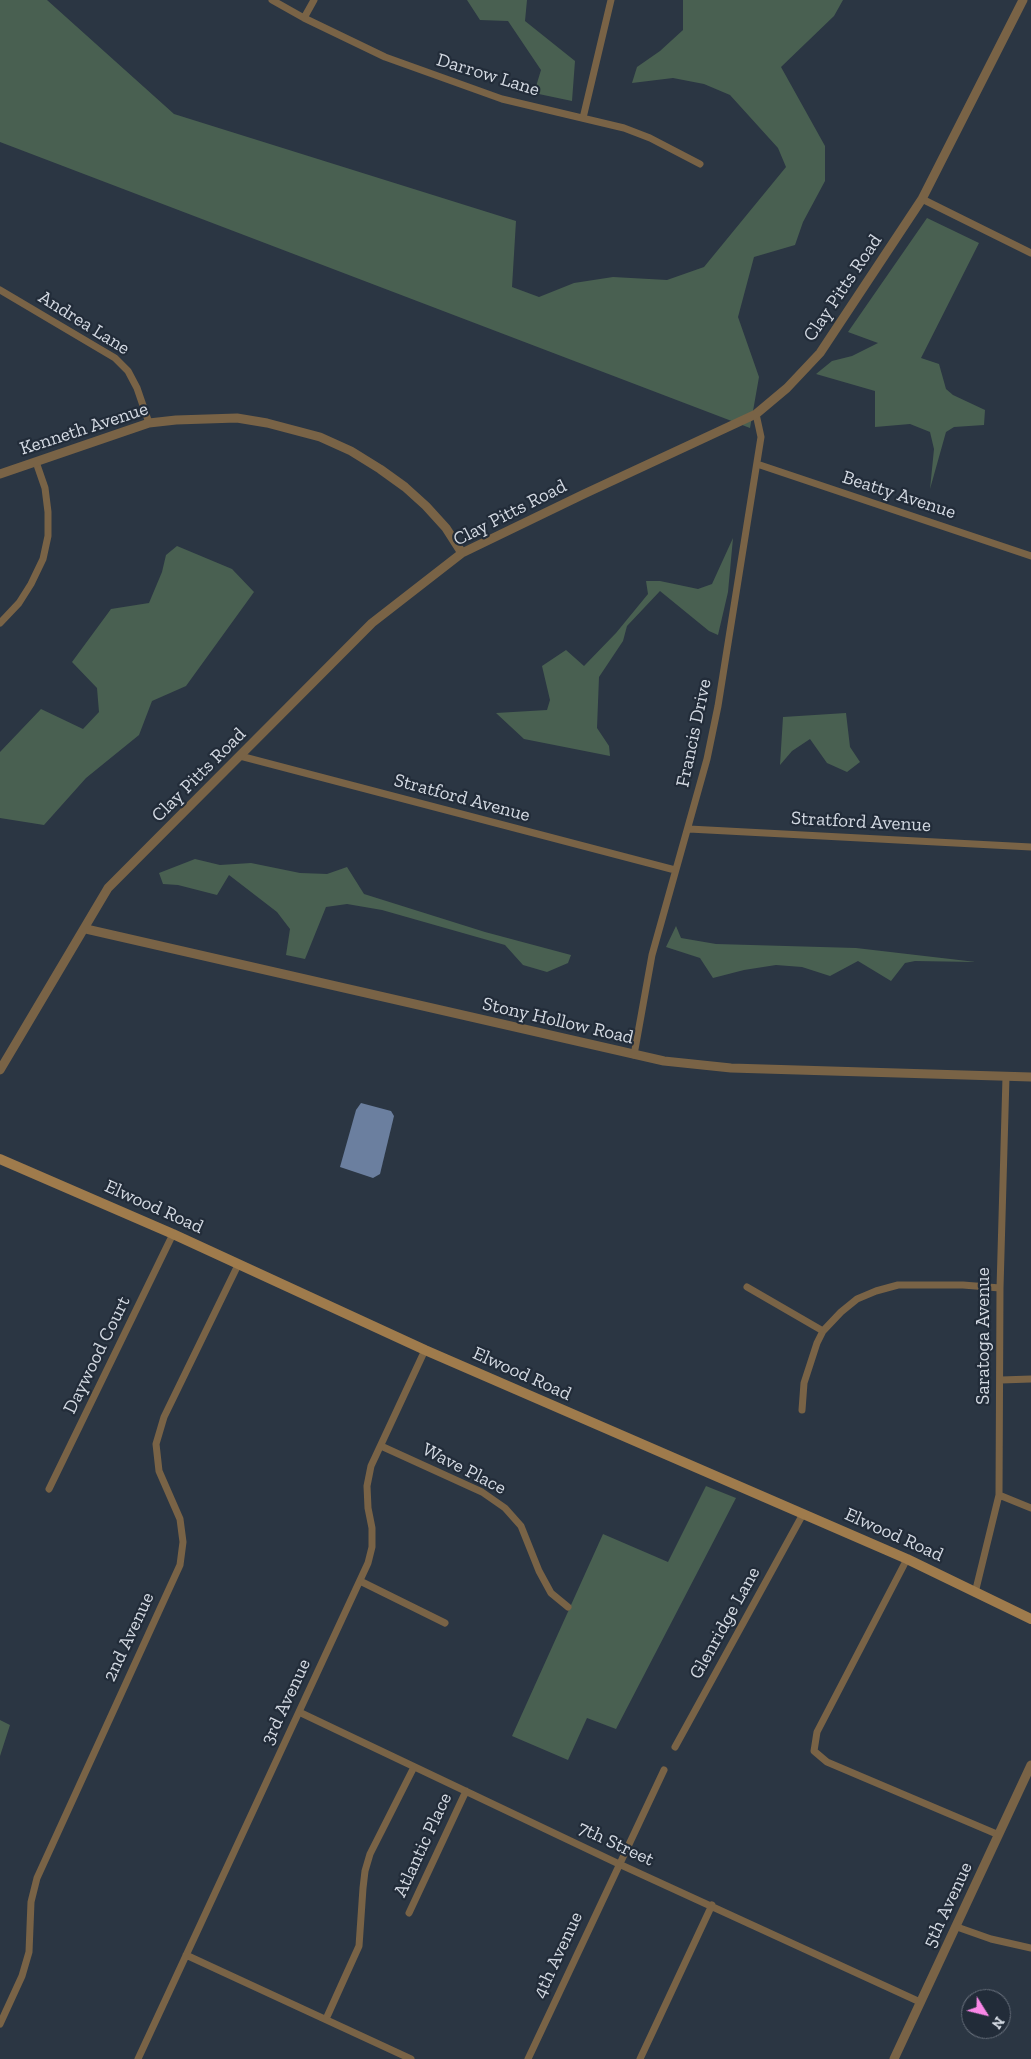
<!DOCTYPE html>
<style>
body{margin:0}
#map{position:relative;width:1031px;height:2059px;overflow:hidden;background:#2b3643;font-family:"Zilla Slab",serif}
canvas{display:block}
.north{position:absolute;left:961px;top:1989px;width:50px;height:50px;box-sizing:border-box;background:#222c39;border:1px solid #69717d;border-radius:50%;rotate:126deg;font-size:14px;font-weight:700;line-height:20px;text-align:center;color:#d3d9e2}
.north::after{content:'';display:block;margin:auto;width:18px;height:22px;background:#fa87e7;clip-path:polygon(50% 0,100% 100%,50% 72%,0 100%)}
</style>
<div id="map">
<canvas width="1031" height="2059"></canvas>
<div class="north">N</div>
</div>
<script>
const ctx = document.querySelector('canvas').getContext('2d');
ctx.lineJoin = 'round';
function fill(path, color) { ctx.fillStyle = color; ctx.fill(path, 'evenodd'); }
const poly = rows => new Path2D(rows.map(r => 'M' + r).join(''));
function stroke(path, color, width, dash) { ctx.strokeStyle = color; ctx.lineWidth = width; ctx.lineCap = dash ? 'butt' : 'round'; ctx.setLineDash(dash || []); ctx.stroke(path); }
function write(font, color, halo, rows, align = 'center') {
  ctx.font = font + ' "Zilla Slab",serif'; ctx.lineWidth = 4.5; ctx.setLineDash([]); ctx.textBaseline = 'middle'; ctx.strokeStyle = halo; ctx.fillStyle = color; for (const [text, x, y, turn = 0] of rows) {
    ctx.save(); ctx.translate(x, y); ctx.rotate((+turn || 0) * Math.PI / 180); ctx.textAlign = isNaN(turn) ? turn : align; if (halo) ctx.strokeText(text, 0, 0); ctx.fillText(text, 0, 0); ctx.restore();
  }
}
fill(poly([
 [0,0,47,0,174,114,516,221,512,287,539,297,574,283,613,277,667,280,704,267,786,167,778,148,730,95,704,84,673,78,632,83,637,67,660,51,683,30,683,0,843,0,834,16,781,67,825,146,825,181,803,222,795,245,754,257,738,317,759,377,750,428,0,142],
 [467,0,527,0,525,21,575,61,572,101,534,93,541,70,508,21,480,20],
 [927,218,979,243,921,358,939,364,946,389,953,395,985,410,984,425,954,427,946,432,930,489,934,449,930,432,910,424,875,427,875,391,816,374,832,361,852,356,878,343,848,332],
 [733,538,728,592,718,635,709,631,660,591,627,626,623,641,599,677,597,728,609,746,610,756,524,739,496,713,547,710,550,700,542,666,566,650,584,666,616,633,648,594,646,581,660,581,698,589,712,584],
 [177,546,232,569,254,592,186,686,152,701,139,735,86,778,44,825,0,818,0,752,41,709,83,729,99,712,97,688,72,662,111,609,149,603,162,572,166,555],
 [846,713,850,747,860,762,847,772,827,763,810,739,792,751,780,765,783,717],
 [195,859,220,865,251,863,300,873,327,874,347,867,364,894,485,932,571,955,568,963,547,972,523,965,505,945,382,910,347,904,326,907,305,959,286,955,290,929,277,912,229,875,217,895,178,885,163,884,159,873],
 [676,926,681,938,716,944,856,948,976,962,915,961,905,963,891,981,858,961,830,976,802,967,776,965,744,970,713,978,700,958,666,947],
 [706,1486,736,1498,616,1729,587,1718,568,1760,512,1736,603,1534,668,1562],
 [0,1720,10,1725,0,1756]
]), '#496051');
fill(poly([
 [361,1103,391,1111,394,1116,380,1174,373,1178,340,1167,356,1110]
]), '#6b7f9f');
stroke(poly([
 [272,0,304,18,385,57,502,99,624,128,650,138,700,164],
 [304,18,314,0],
 [583,118,611,0],
 [922,199,1031,253],
 [0,290,115,358,128,371,137,388,149,423],
 [757,464,1031,556],
 [0,623,19,603,31,584,43,559,48,536,48,512,45,488,36,462],
 [240,756,675,870],
 [689,829,1031,847],
 [634,1055,652,955,707,759,718,706,761,437,756,414],
 [747,1287,823,1331],
 [1001,1380,1031,1379],
 [802,1410,804,1383,817,1343,823,1331,841,1312,857,1299,876,1291,898,1285,963,1285,1000,1288],
 [381,1446,482,1492,505,1508,521,1526,539,1571,551,1593,568,1607],
 [49,1489,173,1234],
 [999,1495,1031,1508],
 [907,1559,817,1732,814,1751,827,1762,999,1835],
 [360,1581,445,1623],
 [975,1593,999,1495,1000,1288,1006,1077],
 [299,1712,619,1864,920,2002],
 [675,1747,803,1514],
 [409,1913,466,1791],
 [957,1927,991,1939,1031,1948],
 [186,1955,411,2059],
 [326,2019,359,1946,363,1888,365,1871,370,1854,414,1767],
 [0,2024,22,1976,29,1952,31,1902,37,1878,180,1565,183,1542,180,1519,159,1471,156,1444,164,1417,238,1265],
 [138,2059,368,1563,372,1547,372,1528,368,1508,367,1486,371,1466,425,1350],
 [528,2059,664,1770],
 [640,2059,712,1905]
]), '#796346', 7);
stroke(poly([
 [0,474,149,423,176,420,237,418,267,423,320,437,351,451,380,469,405,487,426,506,446,528,462,553],
 [86,929,664,1061,731,1068,1031,1077],
 [0,1070,108,888,372,623,462,553,584,494,756,414,787,388,820,353,922,199,1023,0],
 [894,2059,1031,1765]
]), '#796346', 9);
stroke(poly([
 [0,1159,173,1234,425,1350,907,1559,1031,1619]
]), '#9f7b4c', 10);
write('19px', '#d3d9e2', '#222c39', [
 ["Darrow Lane",488,75,17],
 ["Clay Pitts Road",843,288,-56],
 ["Andrea Lane",84,323,32],
 ["Kenneth Avenue",84,429,-18],
 ["Beatty Avenue",899,495,18],
 ["Clay Pitts Road",510,513,-27],
 ["Francis Drive",694,733,-78],
 ["Clay Pitts Road",199,775,-45],
 ["Stratford Avenue",462,798,15],
 ["Stratford Avenue",861,822,3],
 ["Stony Hollow Road",558,1021,13],
 ["Elwood Road",154,1207,24],
 ["Saratoga Avenue",984,1336,-90],
 ["Daywood Court",97,1355,-64],
 ["Elwood Road",522,1374,24],
 ["Wave Place",464,1469,27],
 ["Elwood Road",894,1535,24],
 ["Glenridge Lane",725,1623,-61],
 ["2nd Avenue",129,1637,-65],
 ["3rd Avenue",286,1702,-65],
 ["7th Street",616,1844,25],
 ["Atlantic Place",423,1845,-65],
 ["5th Avenue",948,1905,-65],
 ["4th Avenue",558,1955,-65]
]);
</script>
